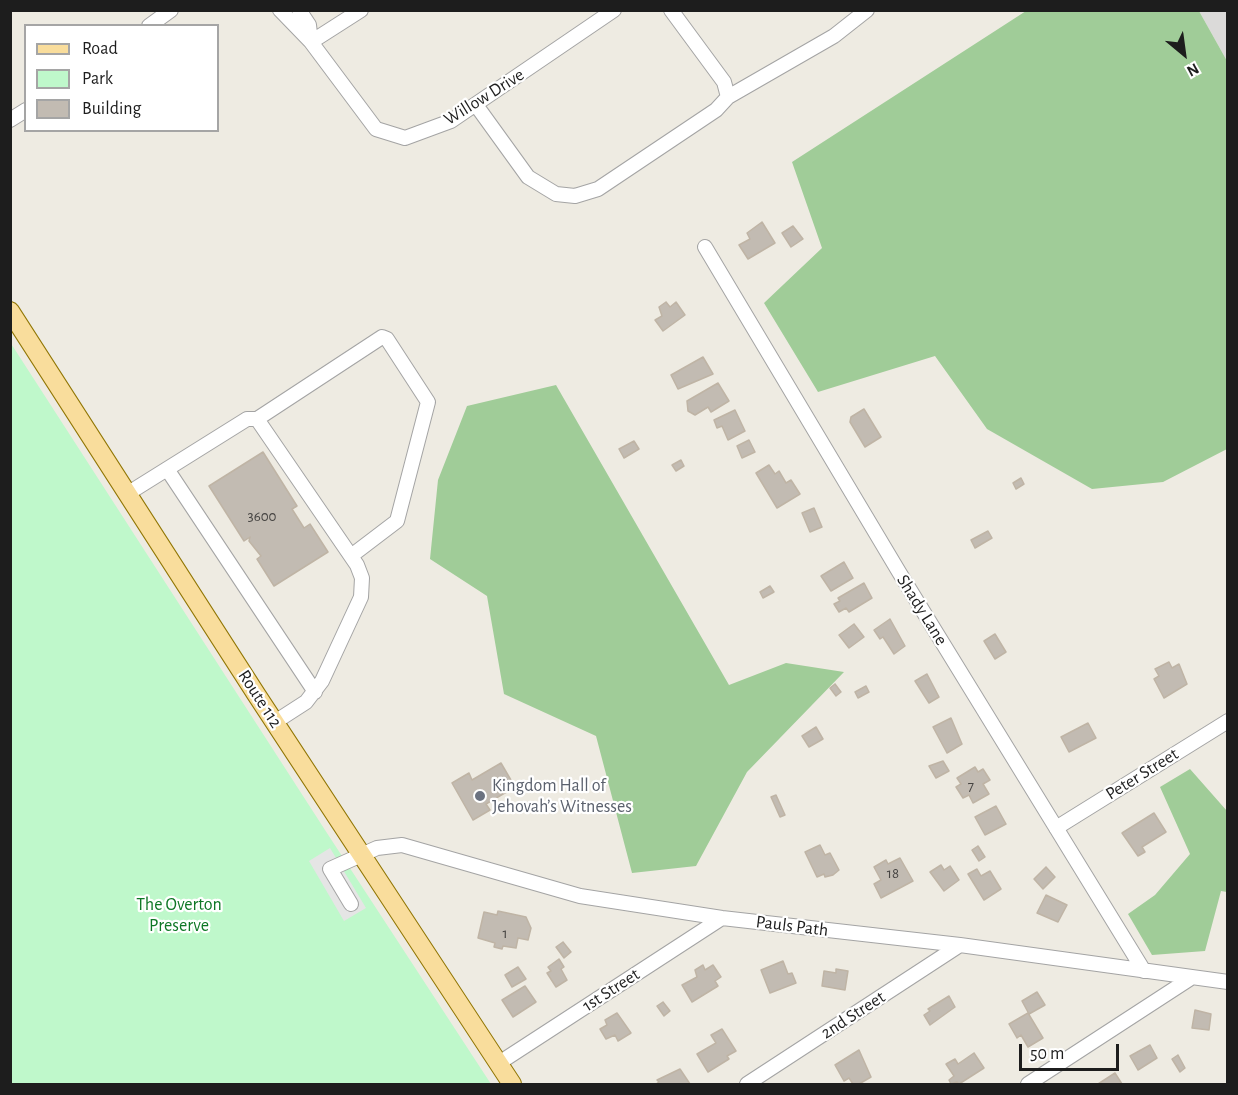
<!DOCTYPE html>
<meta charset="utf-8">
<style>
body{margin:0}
#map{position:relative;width:1238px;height:1095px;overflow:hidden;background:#eeebe2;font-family:"Alegreya Sans",sans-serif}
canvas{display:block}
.frame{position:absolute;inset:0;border:12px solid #1d1d1d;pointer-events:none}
.legend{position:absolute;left:24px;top:24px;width:195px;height:108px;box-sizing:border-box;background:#fff;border:2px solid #a5a5a5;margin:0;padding:8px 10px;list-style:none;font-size:18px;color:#1d1d1d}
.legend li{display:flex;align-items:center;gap:12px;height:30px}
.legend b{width:30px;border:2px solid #a5a5a5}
.north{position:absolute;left:1154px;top:24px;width:60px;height:60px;-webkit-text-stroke:4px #fff;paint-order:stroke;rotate:151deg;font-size:16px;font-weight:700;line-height:24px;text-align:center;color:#1d1d1d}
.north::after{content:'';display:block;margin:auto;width:21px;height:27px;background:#1d1d1d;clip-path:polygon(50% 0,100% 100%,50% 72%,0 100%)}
.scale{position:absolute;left:1019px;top:1044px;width:100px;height:27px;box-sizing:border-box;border:3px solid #1d1d1d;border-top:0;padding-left:8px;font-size:18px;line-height:21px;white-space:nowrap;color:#1d1d1d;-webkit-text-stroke:4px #fff;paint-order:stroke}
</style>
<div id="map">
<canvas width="1238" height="1095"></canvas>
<div class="frame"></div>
<ul class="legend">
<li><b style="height:8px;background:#f9dd9c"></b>Road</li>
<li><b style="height:16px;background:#bff8cb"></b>Park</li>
<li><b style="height:16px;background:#c2bbb2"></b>Building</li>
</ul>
<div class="north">N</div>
<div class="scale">50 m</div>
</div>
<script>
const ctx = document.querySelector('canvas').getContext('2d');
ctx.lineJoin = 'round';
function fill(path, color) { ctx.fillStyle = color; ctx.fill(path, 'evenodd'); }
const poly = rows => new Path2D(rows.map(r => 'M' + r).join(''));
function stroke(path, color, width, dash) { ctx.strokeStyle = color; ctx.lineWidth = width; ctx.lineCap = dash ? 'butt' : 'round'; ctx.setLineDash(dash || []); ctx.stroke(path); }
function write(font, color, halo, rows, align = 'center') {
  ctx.font = font + ' "Alegreya Sans",sans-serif'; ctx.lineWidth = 4.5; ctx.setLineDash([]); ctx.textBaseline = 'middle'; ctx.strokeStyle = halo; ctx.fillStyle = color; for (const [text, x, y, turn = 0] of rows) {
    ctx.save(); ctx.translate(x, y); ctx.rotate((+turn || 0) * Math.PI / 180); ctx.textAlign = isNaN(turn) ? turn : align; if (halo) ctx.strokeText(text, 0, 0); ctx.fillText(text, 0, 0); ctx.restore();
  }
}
fill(poly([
 [1199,11,1227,11,1227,61]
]), '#dbdad9');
fill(poly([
 [1026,11,1199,11,1227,61,1227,449,1163,482,1092,489,987,429,935,356,818,392,764,303,822,248,792,162],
 [556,385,729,685,786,663,844,672,747,772,696,866,632,873,596,736,504,694,487,596,430,559,438,480,467,406],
 [1190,769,1227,811,1227,892,1221,891,1205,951,1152,955,1128,914,1155,895,1190,854,1160,787]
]), '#a0cc98');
fill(poly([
 [10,342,325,830,491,1084,11,1084]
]), '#bff8cb');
fill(poly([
 [330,848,366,908,344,921,309,861]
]), '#e5e5e5');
const building = poly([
 [762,222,775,243,748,259,739,245,750,239,747,233,762,222],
 [793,226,803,239,791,247,782,233,793,226],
 [666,302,670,307,676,302,685,315,663,331,655,320,662,316,659,307,666,302],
 [703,357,713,374,678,389,671,375,703,357],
 [718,383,729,401,711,412,708,407,695,415,688,411,687,401,718,383],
 [864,409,881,437,865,447,850,422,851,417,864,409],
 [735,410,745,431,728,440,722,426,717,428,714,420,735,410],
 [749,440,755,452,742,458,737,446,749,440],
 [634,441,639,449,624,458,619,449,634,441],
 [263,452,297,506,292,509,304,528,310,524,328,552,274,586,257,559,261,556,249,541,250,537,244,541,209,486,263,452],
 [681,460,684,466,676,471,672,465,681,460],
 [769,465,775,474,779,471,786,483,791,480,800,494,777,508,756,473,769,465],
 [1021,478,1024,484,1016,489,1013,483,1021,478],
 [814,508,822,527,810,532,802,513,814,508],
 [988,531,992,538,975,548,971,540,988,531],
 [844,562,853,578,831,591,821,576,844,562],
 [864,583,872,598,849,612,846,608,839,612,834,604,840,601,838,598,864,583],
 [770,586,774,592,763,598,760,592,770,586],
 [890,619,905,646,894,654,883,637,880,639,874,630,890,619],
 [854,624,864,637,849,648,839,635,854,624],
 [995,634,1006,652,995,659,984,641,995,634],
 [1169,662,1172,668,1179,664,1187,684,1164,698,1154,679,1159,676,1155,669,1169,662],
 [927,674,939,697,929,703,915,681,927,674],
 [835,684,841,692,836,696,830,688,835,684],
 [866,686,869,692,858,698,855,692,866,686],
 [951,718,962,744,947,753,933,727,951,718],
 [1088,723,1096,738,1069,752,1061,737,1088,723],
 [816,727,823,739,809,747,802,736,816,727],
 [943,761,949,771,936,778,929,766,943,761],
 [501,763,515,787,486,804,490,810,473,820,452,783,469,773,472,780,501,763],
 [975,767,978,772,983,769,990,780,983,784,989,794,973,803,969,795,963,798,956,787,961,784,957,778,975,767],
 [776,795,785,815,780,817,771,797,776,795],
 [996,806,1006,824,985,835,975,817,996,806],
 [1154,813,1166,832,1142,847,1145,852,1138,856,1122,833,1154,813],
 [820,845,825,855,830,853,839,870,833,875,825,877,824,874,817,877,805,852,820,845],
 [978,846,985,857,979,861,972,850,978,846],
 [900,858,913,881,881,898,874,884,881,880,874,867,886,860,888,864,900,858],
 [941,865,944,870,950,866,959,880,944,891,930,872,941,865],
 [1046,867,1055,877,1043,889,1034,879,1046,867],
 [977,869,981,876,990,871,1001,889,984,900,968,874,977,869],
 [1046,895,1067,905,1058,922,1037,913,1046,895],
 [498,911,526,917,531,928,528,940,518,938,516,948,503,946,502,949,494,947,495,943,478,938,484,912,497,915,498,911],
 [563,942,571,952,564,958,556,947,563,942],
 [559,959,564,967,561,969,567,980,556,987,547,973,551,971,548,967,559,959],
 [783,961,788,974,792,973,796,983,770,993,761,970,783,961],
 [703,965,705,970,713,965,721,977,715,981,718,986,692,1002,682,985,697,977,695,970,703,965],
 [518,967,526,979,512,987,505,975,518,967],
 [836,969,848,971,845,990,822,986,824,971,836,973,836,969],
 [525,986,536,1002,513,1017,502,1000,525,986],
 [1037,992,1045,1005,1029,1014,1022,1001,1037,992],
 [949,996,955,1007,930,1025,924,1015,930,1011,928,1009,949,996],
 [663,1002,670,1011,664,1016,657,1006,663,1002],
 [1195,1010,1211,1014,1209,1030,1192,1028,1195,1010],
 [617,1013,631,1033,618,1041,615,1035,606,1039,600,1029,607,1025,605,1020,617,1013],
 [1028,1013,1043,1038,1028,1047,1021,1035,1017,1038,1009,1024,1028,1013],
 [722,1029,736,1051,727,1056,729,1059,708,1072,697,1054,716,1043,711,1035,722,1029],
 [1150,1045,1157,1058,1138,1070,1130,1056,1150,1045],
 [859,1050,871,1077,859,1084,853,1084,849,1078,844,1081,835,1065,859,1050],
 [974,1053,984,1068,959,1084,957,1082,951,1084,949,1080,954,1076,946,1064,955,1059,958,1064,974,1053],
 [1178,1055,1185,1068,1180,1072,1172,1059,1178,1055],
 [680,1069,690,1084,656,1084,659,1082,657,1080,680,1069],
 [1115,1073,1122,1084,1098,1084,1115,1073]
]);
fill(building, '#c2bbb2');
stroke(building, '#bfb4a5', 1.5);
const minor = poly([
 [280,10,311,42,376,129,405,138,451,121,614,10],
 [299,10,309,25,311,42],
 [149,26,171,10],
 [311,42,361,10],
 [728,97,834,36,867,10],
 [476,105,528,177,556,194,575,196,598,189,716,110,728,97,724,82,671,10],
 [10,120,26,110],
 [705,247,899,572,1144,971],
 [257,419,382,337,387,339,428,402,397,521,351,556],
 [167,469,315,692],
 [127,494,247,419,257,419,357,565,362,578,361,597,322,681,306,702,275,722],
 [1056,828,1228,721],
 [351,904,330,869,377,848,402,845,580,896,722,918,960,945,1228,982],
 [499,1063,722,918],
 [747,1084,960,945],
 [1028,1084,1191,978]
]);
const major = poly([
 [10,311,256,694,512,1084]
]);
stroke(minor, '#a4a4a4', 16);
stroke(major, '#917604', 20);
stroke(minor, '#fff', 14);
stroke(major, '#f9dd9c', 18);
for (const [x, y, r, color] of [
 [480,796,6,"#6b7280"]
]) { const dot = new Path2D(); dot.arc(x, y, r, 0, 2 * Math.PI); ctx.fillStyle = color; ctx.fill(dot); stroke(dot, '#fff', 2); }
write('15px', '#464442', null, [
 ["3600",262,516],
 ["7",971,786],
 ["18",893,873],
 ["1",505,933]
]);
write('18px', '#1d1d1d', '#fff', [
 ["Willow Drive",484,97,-32],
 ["Shady Lane",922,610,58],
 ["Route 112",260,699,57],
 ["Peter Street",1142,774,-32],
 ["Pauls Path",792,926,7],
 ["1st Street",611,990,-33],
 ["2nd Street",853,1015,-33]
]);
write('18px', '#5b616d', '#fff', [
 ["Kingdom Hall of",492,786],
 ["Jehovah’s Witnesses",492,807]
], 'left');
write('18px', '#0e7725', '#fff', [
 ["The Overton",179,905],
 ["Preserve",179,926]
]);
</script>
